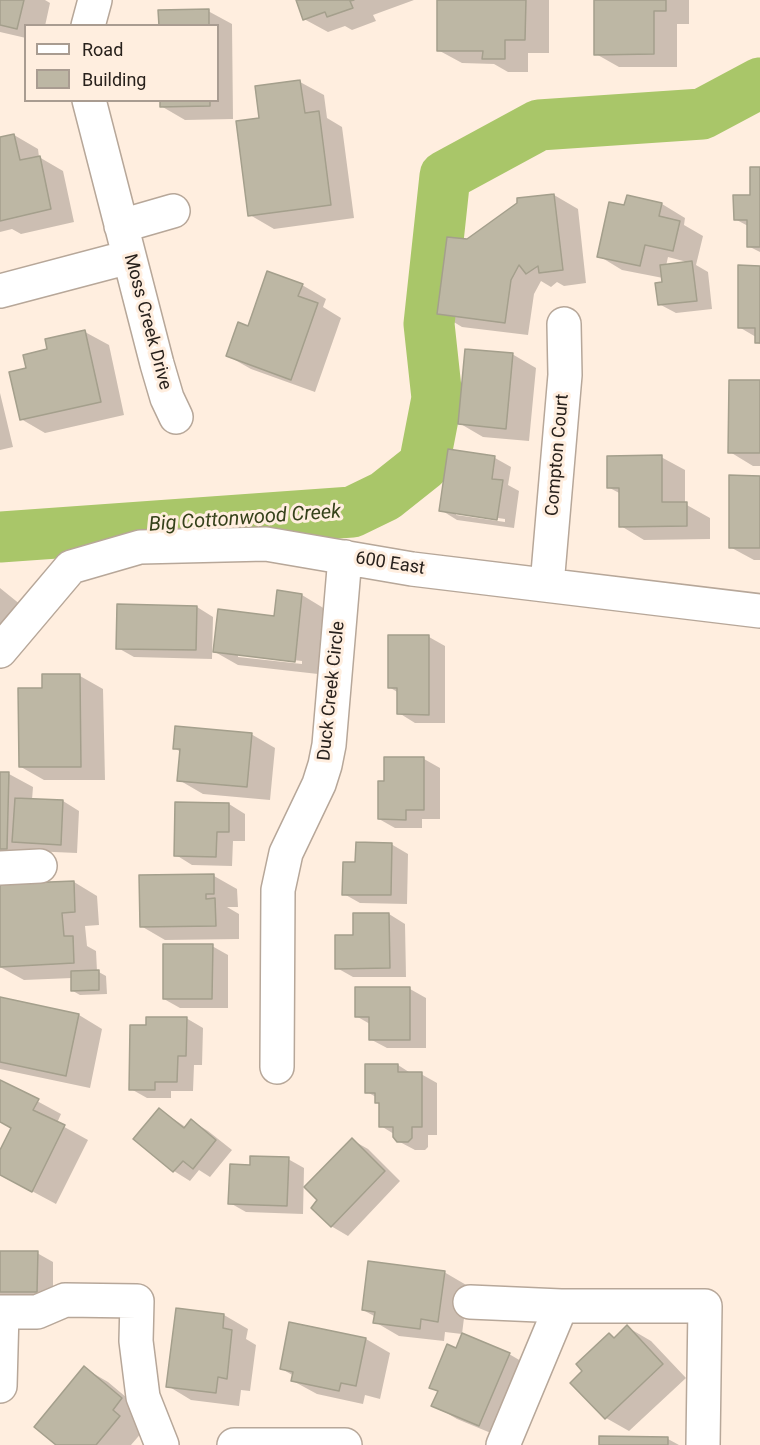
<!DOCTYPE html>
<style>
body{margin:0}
#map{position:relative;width:760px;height:1445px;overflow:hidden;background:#ffeedf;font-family:Roboto,sans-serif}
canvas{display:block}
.legend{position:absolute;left:24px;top:24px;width:195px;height:78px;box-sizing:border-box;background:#ffeedf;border:2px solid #a99c91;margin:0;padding:8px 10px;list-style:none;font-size:18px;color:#28211c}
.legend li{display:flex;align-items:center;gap:12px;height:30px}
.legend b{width:30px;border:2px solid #a99c91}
</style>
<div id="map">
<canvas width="760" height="1445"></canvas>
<ul class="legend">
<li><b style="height:8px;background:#fff"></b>Road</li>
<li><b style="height:16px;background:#bdb7a4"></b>Building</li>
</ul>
</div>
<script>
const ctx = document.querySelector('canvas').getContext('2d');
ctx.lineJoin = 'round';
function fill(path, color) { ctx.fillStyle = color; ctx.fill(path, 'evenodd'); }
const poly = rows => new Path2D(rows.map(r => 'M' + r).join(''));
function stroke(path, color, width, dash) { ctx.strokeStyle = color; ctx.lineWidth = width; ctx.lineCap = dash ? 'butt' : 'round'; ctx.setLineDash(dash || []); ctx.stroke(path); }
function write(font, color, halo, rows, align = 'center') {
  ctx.font = font + ' Roboto,sans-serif'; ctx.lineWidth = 6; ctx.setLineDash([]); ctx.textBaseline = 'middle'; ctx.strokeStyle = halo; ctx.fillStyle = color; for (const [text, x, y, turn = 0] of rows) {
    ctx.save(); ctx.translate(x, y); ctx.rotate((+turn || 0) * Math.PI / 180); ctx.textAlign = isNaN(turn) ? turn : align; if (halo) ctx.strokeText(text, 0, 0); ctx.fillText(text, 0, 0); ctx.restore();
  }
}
fill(poly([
 [0,0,45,0,50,3,45,26,26,26,26,38,0,32],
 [297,0,414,0,373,15,376,21,352,30,345,26,328,32,304,19],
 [439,0,549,0,549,53,528,53,528,72,508,72,494,64,462,63,438,50],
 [595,0,689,0,689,24,677,24,677,67,619,67,596,54],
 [208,11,232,24,233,119,185,120,161,106,161,100,218,100,218,26,160,26],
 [300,82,324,95,327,118,342,127,354,218,274,229,250,215,261,119],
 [14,135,38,149,39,157,63,171,74,222,21,234,12,229,0,232,0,138],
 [760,168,760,252,748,246,748,226,735,219,751,196],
 [554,195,578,209,586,283,564,286,557,282,551,287,541,281,534,294,528,335,462,327,439,313,468,241],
 [662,204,685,218,684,225,703,236,696,265,708,272,712,309,676,313,659,304,663,278,622,270,599,256,626,207],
 [668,257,691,263,666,266],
 [760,267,760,344,756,342,756,337,739,327],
 [302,285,326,299,323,307,341,318,315,392,251,369,228,356,248,328],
 [85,332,109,345,124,415,45,433,21,419,28,370],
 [512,354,536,368,529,441,483,437,459,423],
 [760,381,760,466,753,466,730,452],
 [0,393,13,447,0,450],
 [661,457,685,470,685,504,710,518,710,539,644,540,621,526,621,494,608,487],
 [495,458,511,467,508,485,519,491,514,528,457,520,441,510],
 [456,512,505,519,505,522,456,515],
 [760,477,760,560,754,560,730,547],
 [0,588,21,605,0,630],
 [302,595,325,609,318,674,238,665,215,652,276,617],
 [238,654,302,661,302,664,238,657],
 [197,607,213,617,212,659,134,657,118,648],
 [429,637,445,646,445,723,415,723,399,713,399,693,389,687],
 [80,676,103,689,105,780,44,780,21,767,44,690],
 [251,734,275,748,270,800,203,794,179,780,181,752,174,748],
 [424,759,440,768,440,819,422,819,422,828,395,828,379,819,386,783],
 [0,773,9,774,33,787,32,800,63,801,79,811,77,853,31,851,0,861],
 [229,804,245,814,245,841,233,841,232,866,192,865,176,855],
 [391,844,408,854,407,904,360,903,344,894,357,864],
 [214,876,237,889,238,907,227,907,239,914,239,939,165,940,141,926],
 [74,882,97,896,99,925,85,926,87,946,96,951,97,971,106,976,107,994,80,995,73,991,72,978,24,980,0,967,0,886],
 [389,914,405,924,406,977,353,977,337,968,355,936,355,915],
 [212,946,228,955,228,1008,180,1008,164,999],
 [410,989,426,998,426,1048,387,1048,370,1039,370,1024,356,1016],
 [0,999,79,1015,102,1029,90,1088,0,1069],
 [186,1018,203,1028,202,1065,194,1065,193,1091,171,1091,171,1098,147,1098,131,1089,148,1027],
 [398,1065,412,1074,421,1074,437,1083,437,1135,428,1135,428,1147,425,1150,415,1150,398,1141,394,1134,381,1126,381,1105,376,1102,376,1097,367,1092],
 [0,1081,61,1114,57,1123,88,1140,56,1204,0,1174,0,1154,12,1128,0,1122],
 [160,1110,187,1128,192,1121,208,1131,232,1150,210,1177,199,1170,190,1181,174,1171,135,1139],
 [352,1140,368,1149,400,1181,348,1236,331,1226],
 [288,1159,304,1168,303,1214,246,1212,230,1203,251,1166],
 [0,1252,37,1253,53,1262,53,1301,8,1301,0,1296],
 [444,1272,468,1286,462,1334,445,1332,444,1341,399,1336,375,1322,376,1317,363,1310],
 [177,1310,224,1315,248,1329,246,1339,256,1345,250,1391,241,1390,239,1406,191,1400,168,1386],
 [291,1324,366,1339,390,1353,380,1399,365,1395,363,1404,317,1394,293,1381,294,1376,282,1369],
 [627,1327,651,1341,686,1378,629,1431,606,1418,585,1371,609,1335,616,1338],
 [457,1350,509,1354,533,1368,503,1438,457,1419,433,1405,439,1392,431,1387],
 [84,1368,108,1382,145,1413,135,1424,143,1431,131,1445,58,1445],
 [668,1439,679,1445,600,1445]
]), '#0003');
stroke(poly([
 [0,537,352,512,385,496,424,465,437,398,429,324,445,176,539,125,702,114,760,83]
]), '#a9c669', 51);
const building = poly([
 [0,0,24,0,17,29,0,25,0,0],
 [296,0,354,0,350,1,353,8,327,17,325,12,303,20,296,0],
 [437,0,526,0,525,40,505,40,505,59,482,59,483,51,437,51,437,0],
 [594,0,666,0,666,11,654,11,654,54,594,55,594,0],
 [209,9,209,26,159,26,158,10,209,9],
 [300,80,305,113,319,111,331,205,248,216,236,121,259,118,255,86,300,80],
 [160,100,210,100,210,106,160,107,160,100],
 [14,134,20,160,40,156,51,209,0,221,0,137,14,134],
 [750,167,760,167,760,247,747,247,747,220,734,220,733,195,750,195,750,167],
 [554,194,563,270,539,273,538,266,526,274,519,265,511,280,505,323,437,314,447,237,467,239,517,203,517,198,554,194],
 [627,195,662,203,659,216,680,221,673,251,645,245,640,266,597,257,609,202,624,205,627,195],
 [692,261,697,301,658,305,655,283,662,282,660,265,692,261],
 [738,265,760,266,760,343,755,343,755,328,738,328,738,265],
 [267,271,303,284,298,296,318,303,291,380,226,356,238,322,248,326,267,271],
 [85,330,101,402,20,420,9,372,26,368,23,355,47,349,45,339,85,330],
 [465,349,513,353,506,429,458,424,465,349],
 [729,380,760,380,760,453,728,453,729,380],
 [448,449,495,456,492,479,503,480,497,520,439,511,448,449],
 [662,455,662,502,687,502,687,526,619,527,619,488,607,488,607,456,662,455],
 [729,475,760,476,760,548,729,548,729,475],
 [277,590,302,594,295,662,213,652,218,609,274,616,277,590],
 [117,604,197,606,196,650,116,649,117,604],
 [388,635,429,635,429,715,397,714,397,688,388,688,388,635],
 [42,674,80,674,81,767,19,767,18,688,42,688,42,674],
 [175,726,252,733,247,787,177,781,180,749,173,749,175,726],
 [384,757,424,757,424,810,406,810,406,820,378,819,378,781,384,781,384,757],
 [0,772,9,772,7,849,0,849,0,772],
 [15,798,63,800,61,845,12,842,15,798],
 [175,802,229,803,229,832,217,832,216,857,174,856,175,802],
 [356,842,392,843,391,895,342,895,343,862,355,862,356,842],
 [214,874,214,894,206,894,206,899,215,898,216,926,140,927,139,875,214,874],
 [74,881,75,912,62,913,64,936,73,936,74,963,0,967,0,884,74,881],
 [353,913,389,913,390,968,335,969,335,935,353,935,353,913],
 [163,944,213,944,212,999,163,999,163,944],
 [99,970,99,990,71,991,71,971,99,970],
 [355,987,410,987,410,1040,369,1040,369,1017,355,1017,355,987],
 [0,997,79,1014,66,1076,0,1062,0,997],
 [146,1017,187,1017,186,1056,178,1056,177,1082,155,1082,155,1090,129,1090,130,1025,146,1025,146,1017],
 [365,1064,398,1064,398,1072,422,1072,422,1127,412,1127,412,1138,408,1142,397,1142,393,1137,393,1127,379,1127,379,1103,375,1103,375,1093,365,1093,365,1064],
 [0,1080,39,1099,33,1110,65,1125,32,1192,0,1175,0,1150,11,1128,0,1122,0,1080],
 [159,1108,184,1128,191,1119,216,1140,193,1169,183,1161,173,1172,133,1139,159,1108],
 [352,1138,385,1171,331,1227,311,1208,317,1200,304,1187,352,1138],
 [250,1156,289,1157,287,1206,228,1204,230,1164,250,1165,250,1156],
 [0,1251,38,1251,37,1292,0,1292,0,1251],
 [368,1261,445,1271,438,1322,421,1319,420,1329,373,1323,375,1312,362,1310,368,1261],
 [176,1308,224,1314,223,1328,232,1330,227,1379,218,1377,216,1393,166,1387,176,1308],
 [289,1322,366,1338,356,1386,341,1383,339,1391,291,1381,293,1372,280,1369,289,1322],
 [627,1325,663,1364,605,1419,570,1383,582,1371,576,1364,609,1333,614,1338,627,1325],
 [462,1333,510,1353,479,1426,431,1406,438,1391,429,1388,447,1344,456,1348,462,1333],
 [84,1366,122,1398,113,1410,120,1416,96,1445,56,1445,34,1427,84,1366],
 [599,1436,668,1437,668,1445,599,1445,599,1436]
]);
fill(building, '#bdb7a4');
stroke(building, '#a49f8c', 1.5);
const minor = poly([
 [88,26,95,0],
 [89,100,157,364,167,398,176,417],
 [121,226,173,211],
 [0,291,129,257],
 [547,585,565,375,564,324],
 [0,651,71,567,140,547,266,544,412,569,760,611],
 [0,868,40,866],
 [277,1067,278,890,286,853,319,784,325,765,329,745,345,557],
 [470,1302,561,1306,705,1306,703,1445],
 [0,1386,2,1312,37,1312,65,1300,137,1301,136,1341,143,1397,162,1445],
 [234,1445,345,1445],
 [503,1445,561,1306]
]);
stroke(minor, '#b7a799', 36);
stroke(minor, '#fff', 33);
write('18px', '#28211c', '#ffeedf', [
 ["Moss Creek Drive",147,322,75],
 ["Compton Court",558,455,-85],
 ["600 East",390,564,9],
 ["Duck Creek Circle",332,691,-84]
]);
write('italic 20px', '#35411a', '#ffeedf', [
 ["Big Cottonwood Creek",245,519,-4]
]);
</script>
